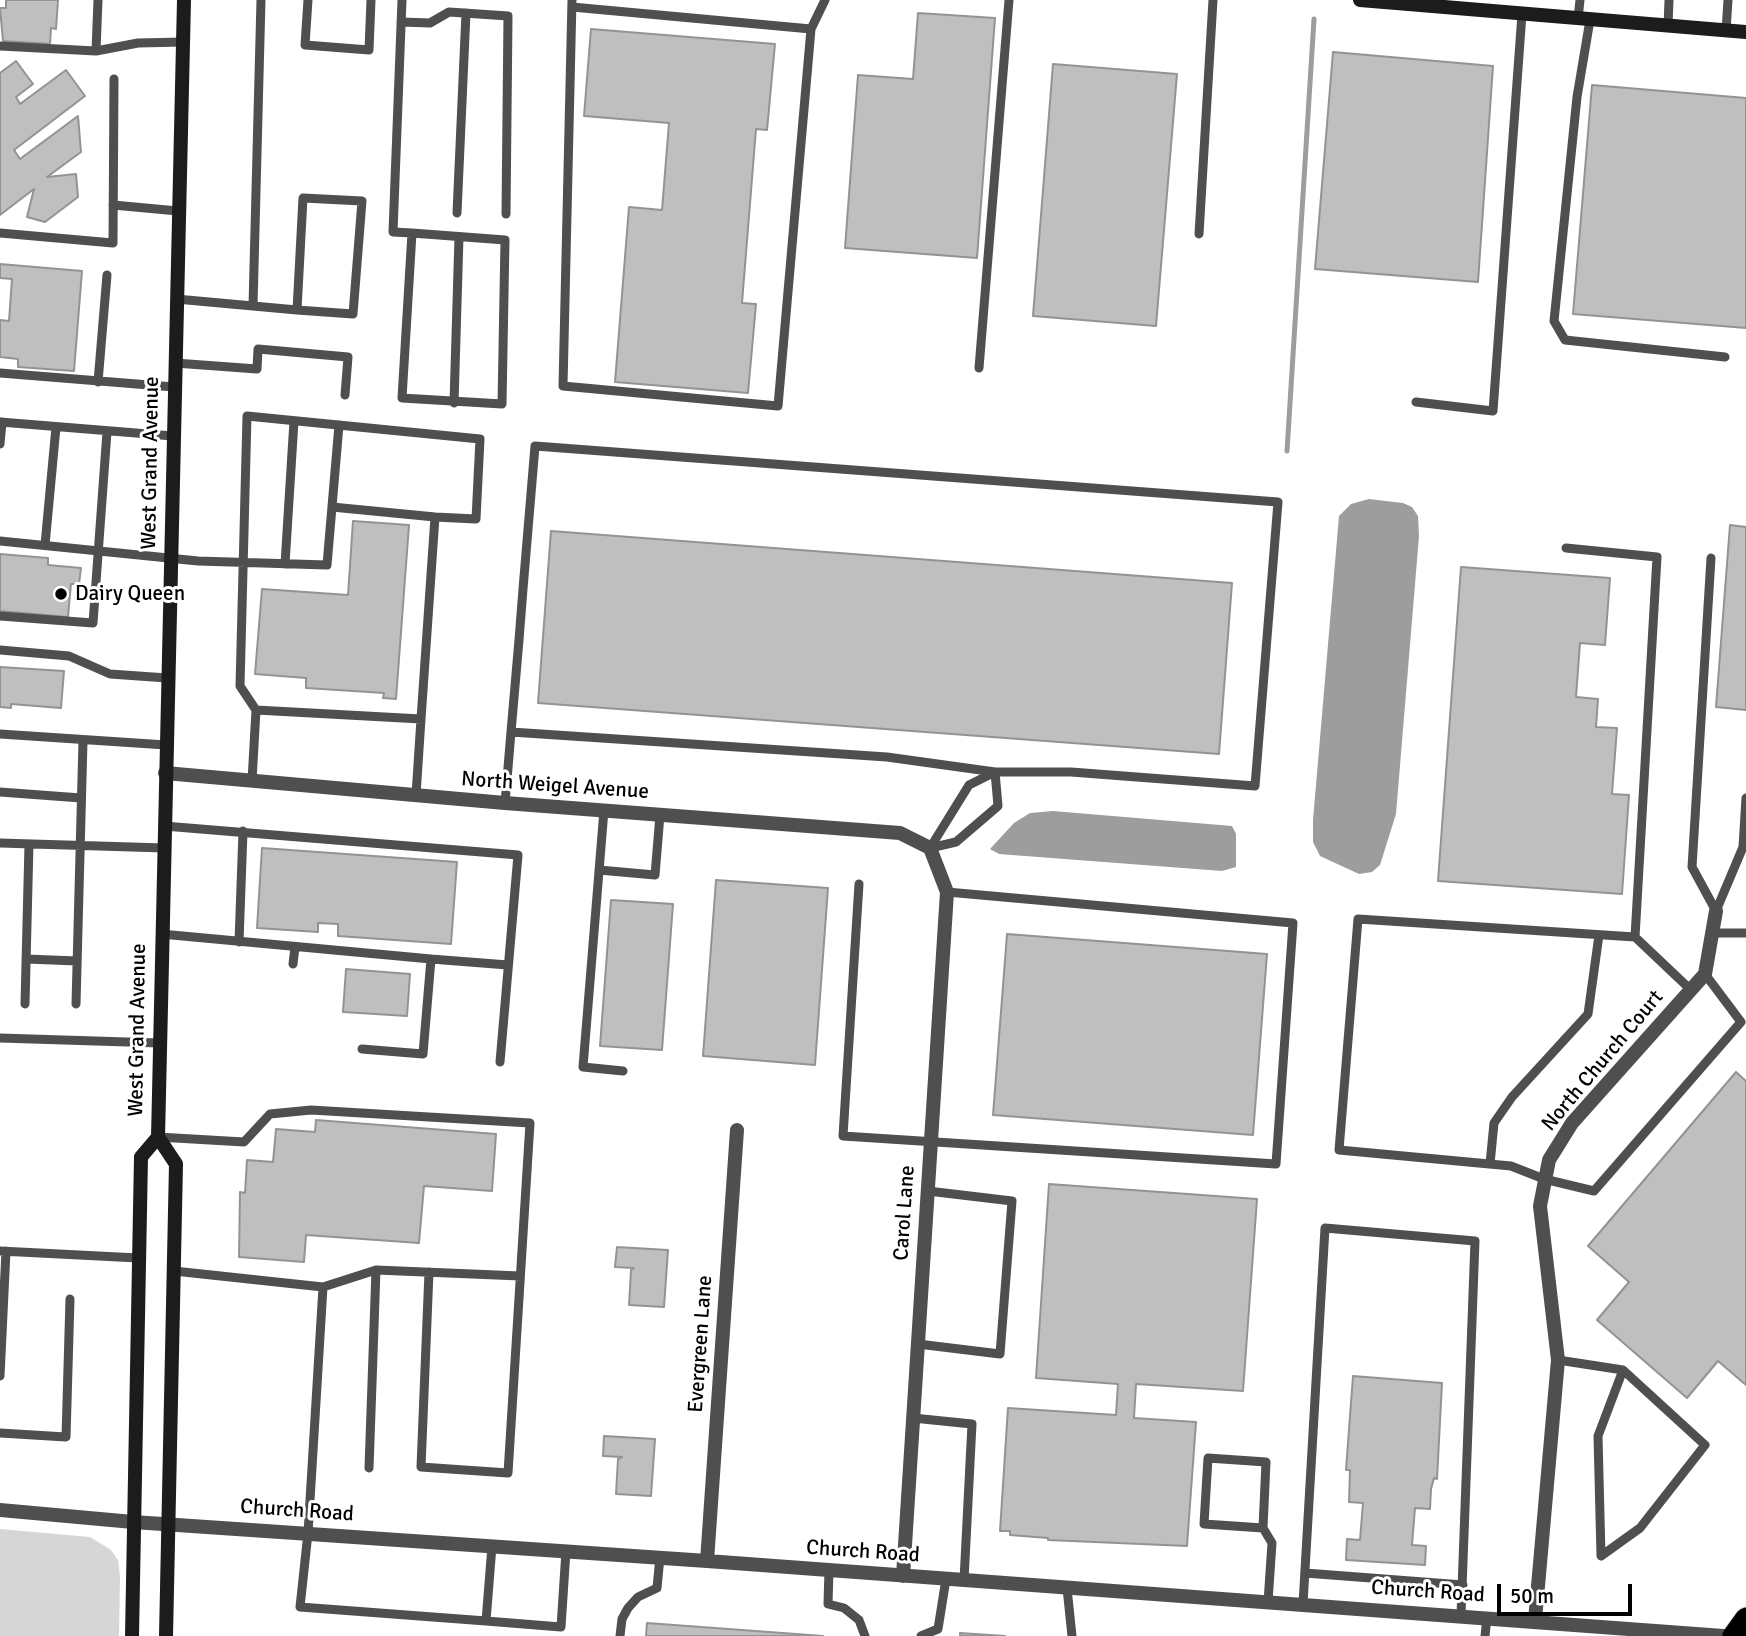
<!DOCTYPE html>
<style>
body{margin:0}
#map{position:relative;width:1746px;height:1636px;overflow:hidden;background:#fff;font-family:Signika,sans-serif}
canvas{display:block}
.scale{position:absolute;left:1497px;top:1584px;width:135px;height:32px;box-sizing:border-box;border:4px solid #000;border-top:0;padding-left:9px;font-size:21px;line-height:24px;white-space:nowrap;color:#000;-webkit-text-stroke:5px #fff;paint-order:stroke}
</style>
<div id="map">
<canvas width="1746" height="1636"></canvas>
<div class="scale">50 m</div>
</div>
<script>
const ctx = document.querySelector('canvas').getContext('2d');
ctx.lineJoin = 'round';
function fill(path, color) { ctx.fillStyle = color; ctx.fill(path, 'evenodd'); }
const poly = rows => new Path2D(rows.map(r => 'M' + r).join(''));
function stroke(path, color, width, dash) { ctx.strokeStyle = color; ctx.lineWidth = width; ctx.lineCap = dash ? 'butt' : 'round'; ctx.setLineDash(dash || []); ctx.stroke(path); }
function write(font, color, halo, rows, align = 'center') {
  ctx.font = font + ' Signika,sans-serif'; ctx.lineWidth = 6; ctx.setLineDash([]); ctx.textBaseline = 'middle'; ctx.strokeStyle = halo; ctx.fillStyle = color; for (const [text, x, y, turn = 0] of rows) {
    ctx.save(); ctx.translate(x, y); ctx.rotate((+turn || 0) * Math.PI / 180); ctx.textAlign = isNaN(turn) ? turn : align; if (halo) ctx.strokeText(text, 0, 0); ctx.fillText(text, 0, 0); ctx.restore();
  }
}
fill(poly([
 [0,1529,90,1537,111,1550,118,1560,120,1576,119,1636,0,1636]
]), '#d6d6d6');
fill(poly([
 [1369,499,1403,503,1412,507,1418,516,1419,536,1396,814,1380,865,1372,872,1359,874,1320,856,1313,842,1313,820,1339,516,1351,504],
 [1053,811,1232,826,1236,834,1236,867,1222,871,999,854,990,849,1014,823,1030,813]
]), '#9d9d9d');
stroke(poly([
 [1287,451,1314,19]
]), '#9d9d9d', 5);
const building = poly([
 [6,0,58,0,56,29,51,28,50,44,3,41,0,8,6,8,6,0],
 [918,13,995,18,977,258,845,248,858,75,913,79,918,13],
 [591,29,775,44,767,130,756,129,742,303,756,304,748,393,615,382,629,207,662,210,669,123,584,116,591,29],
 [1333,52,1493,66,1478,282,1315,269,1333,52],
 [16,61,33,84,16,97,20,104,66,70,85,96,14,150,20,159,78,116,81,152,47,177,76,174,78,197,45,222,27,217,34,189,0,215,0,73,16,61],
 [1053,64,1177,74,1156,326,1033,316,1053,64],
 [1592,85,1746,98,1746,328,1573,314,1592,85],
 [0,264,82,271,74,371,18,367,18,359,0,357,0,320,9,321,12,279,0,278,0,264],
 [353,521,409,525,396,699,383,698,384,693,306,688,306,678,255,674,262,589,348,595,353,521],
 [1730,525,1746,527,1746,710,1716,707,1730,525],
 [551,531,1232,583,1219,754,538,703,551,531],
 [0,554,48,558,48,565,81,568,79,584,71,584,68,617,0,611,0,554],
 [1461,567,1610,578,1605,645,1580,643,1576,697,1598,699,1596,727,1617,728,1612,794,1629,795,1622,894,1438,881,1461,567],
 [0,667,64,671,61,708,11,704,11,708,0,707,0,667],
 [262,848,457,862,451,944,338,936,338,924,318,923,318,932,257,928,262,848],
 [716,880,828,888,815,1065,703,1056,716,880],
 [611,900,673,904,662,1050,600,1046,611,900],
 [1007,934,1267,954,1253,1135,993,1115,1007,934],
 [346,969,410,974,407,1016,343,1012,346,969],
 [1736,1072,1746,1081,1746,1385,1718,1361,1687,1398,1597,1320,1629,1282,1588,1246,1736,1072],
 [316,1120,496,1134,492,1191,424,1186,419,1243,306,1235,304,1262,239,1257,240,1192,245,1193,247,1160,273,1162,276,1129,315,1132,316,1120],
 [1049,1184,1257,1199,1243,1391,1136,1384,1134,1418,1196,1422,1187,1546,1048,1540,1048,1538,1010,1535,1010,1531,1000,1531,1008,1408,1116,1415,1118,1384,1036,1378,1049,1184],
 [617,1247,668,1250,664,1307,629,1305,631,1270,634,1268,615,1267,617,1247],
 [1353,1376,1442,1383,1437,1479,1434,1478,1431,1489,1430,1509,1415,1508,1412,1545,1426,1546,1425,1565,1346,1560,1347,1539,1360,1540,1363,1503,1349,1502,1350,1470,1346,1470,1353,1376],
 [604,1436,655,1439,651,1496,616,1494,618,1459,622,1457,603,1456,604,1436],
 [647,1623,823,1636,646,1636,647,1623],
 [960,1633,1005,1636,960,1636,960,1633]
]);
fill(building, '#bfbfbf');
stroke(building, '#939393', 2);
const highway = poly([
 [1733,1636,1746,1618]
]);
stroke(highway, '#dbdbdb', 23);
stroke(poly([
 [98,0,96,51,138,43,183,42],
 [308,0,305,45,369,50,371,0],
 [402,0,393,232,412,233,505,240,502,404,402,398,412,233],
 [572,0,563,386,778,406,811,29,825,0],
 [572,7,811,29],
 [1578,19,1580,0],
 [1590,20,1577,97,1554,321,1565,340,1725,357],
 [401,22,430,23,449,12,508,16,506,214],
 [1668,26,1669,0],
 [1726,31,1728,0],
 [0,46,96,51],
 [113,205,178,211],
 [457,213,466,13],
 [0,233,113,243,114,79],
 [1199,234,1213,0],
 [176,299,297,310,353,314,362,201,303,198,297,310],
 [253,306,261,0],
 [175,363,257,369,258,349,348,357,345,395],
 [979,368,1009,0],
 [0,373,174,387],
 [98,382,107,275],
 [1416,402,1493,411,1522,14],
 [454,403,459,237],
 [0,422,173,436],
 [0,444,2,422],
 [332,507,435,517],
 [0,541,198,561,327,565,339,425],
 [45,545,56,427],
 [1566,548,1657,557,1635,937],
 [1711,558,1692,867,1716,911],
 [285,564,294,421],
 [0,616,93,623,107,432],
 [0,650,69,656,110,674,167,678],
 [256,710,240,686,247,416,480,439,476,519,435,517,421,719],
 [0,734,166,745],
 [252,781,256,710,421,719,416,795],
 [0,792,81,798],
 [505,803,511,732,519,640,523,589,535,446,1278,502,1255,786,1071,772,995,772,887,757,511,732],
 [604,810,583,1067,623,1071],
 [164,826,518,855,500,1062],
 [0,843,164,848],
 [930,848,956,842,998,806,995,772],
 [930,848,969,785,995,772],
 [599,870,655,875,660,815],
 [859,884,843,1136,1276,1164,1293,923,947,892],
 [1716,911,1743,847,1746,798],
 [1712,933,1746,933],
 [161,934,431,959,423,1054,362,1049],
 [239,942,243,831],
 [26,959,77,961],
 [431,959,508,965],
 [293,964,295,947],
 [1691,990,1635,937,1358,919,1339,1150,1511,1166,1544,1179,1594,1191,1741,1022,1705,974],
 [25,1004,29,844],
 [76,1004,83,741],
 [0,1038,159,1043],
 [158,1137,244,1142,270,1114,311,1110,530,1123,508,1473,421,1467,429,1272],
 [1490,1164,1494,1123,1512,1097,1588,1014,1599,935],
 [0,1251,138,1258],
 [174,1271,323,1287,308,1533,300,1607,486,1621,492,1546],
 [323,1287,376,1270,520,1276],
 [918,1344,1000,1354,1012,1201,928,1191],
 [1558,1360,1623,1370,1705,1445,1640,1528,1601,1556,1598,1436,1623,1370],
 [0,1376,6,1251],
 [913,1418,972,1424,964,1580],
 [0,1433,66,1437,70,1299],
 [369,1468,376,1270],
 [1263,1528,1204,1524,1208,1458,1266,1462,1263,1528,1272,1543,1268,1602],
 [829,1570,828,1604,844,1608,859,1620,865,1636],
 [1305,1573,1463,1585],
 [1067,1588,1072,1636],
 [1303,1604,1325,1228,1475,1241,1461,1615],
 [486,1621,561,1627,566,1551],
 [620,1636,622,1619,628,1608,638,1597,657,1588,660,1557],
 [921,1636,938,1629,946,1579],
 [1485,1636,1487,1617]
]), '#4f4f4f', 9);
stroke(poly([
 [165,773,505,803,900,833,930,848,947,892,903,1576],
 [0,1510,133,1522,707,1561,1723,1636],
 [707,1561,737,1130],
 [1535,1620,1558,1360,1540,1206,1549,1160,1572,1123,1705,974,1716,911]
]), '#4f4f4f', 14);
stroke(poly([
 [1360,0,1746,32],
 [132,1636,141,1157,158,1137],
 [166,1636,176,1164,158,1137,184,0]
]), '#1c1c1c', 14);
stroke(highway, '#000', 21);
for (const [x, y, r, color] of [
 [61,594,7,"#000"]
]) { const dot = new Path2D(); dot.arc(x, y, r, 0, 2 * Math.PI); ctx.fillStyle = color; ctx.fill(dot); stroke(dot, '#fff', 2.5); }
write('21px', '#000', '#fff', [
 ["West Grand Avenue",151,463,-89],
 ["North Weigel Avenue",555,786,4],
 ["West Grand Avenue",138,1030,-89],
 ["North Church Court",1603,1061,-50],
 ["Carol Lane",905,1213,-86],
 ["Evergreen Lane",701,1344,-86],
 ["Church Road",297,1511,4],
 ["Church Road",863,1552,4],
 ["Church Road",1428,1592,4]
]);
write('21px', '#000', '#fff', [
 ["Dairy Queen",75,594]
], 'left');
</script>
